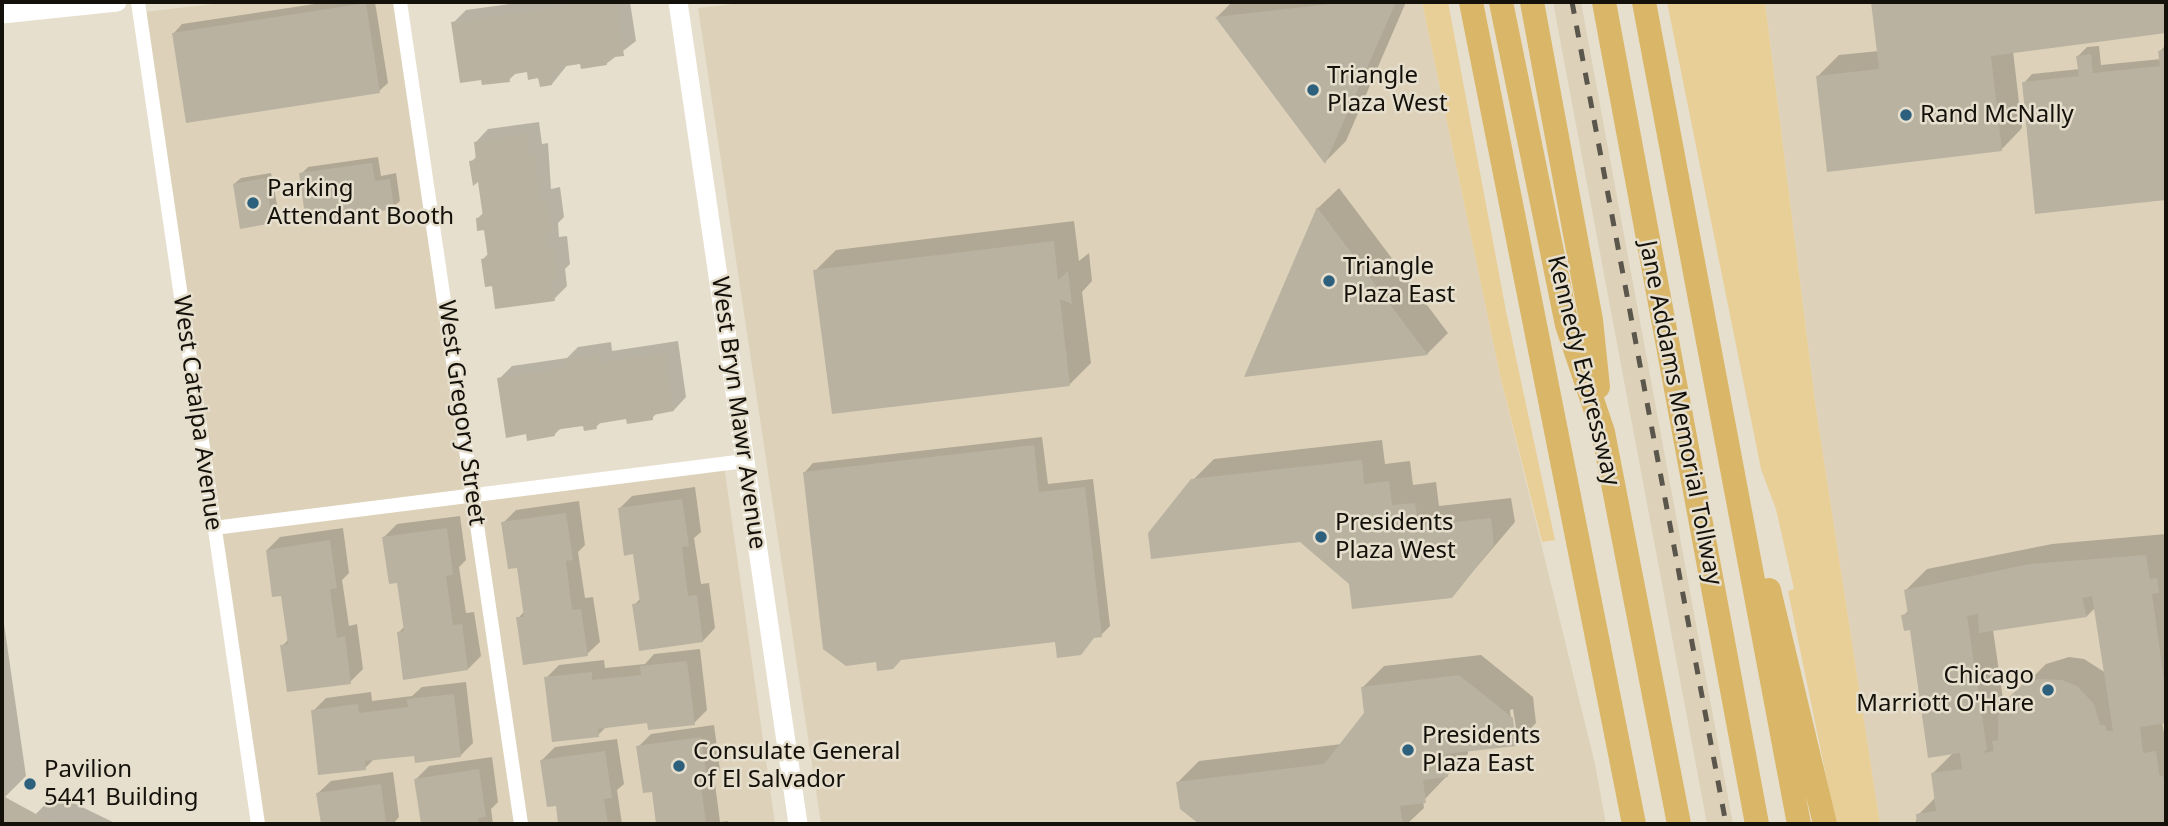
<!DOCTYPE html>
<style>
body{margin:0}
#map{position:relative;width:2168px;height:826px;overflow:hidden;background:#e7dfcd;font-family:"Noto Sans",sans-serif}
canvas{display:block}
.frame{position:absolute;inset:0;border:4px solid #14110b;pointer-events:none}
</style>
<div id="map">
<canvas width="2168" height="826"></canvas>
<div class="frame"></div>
</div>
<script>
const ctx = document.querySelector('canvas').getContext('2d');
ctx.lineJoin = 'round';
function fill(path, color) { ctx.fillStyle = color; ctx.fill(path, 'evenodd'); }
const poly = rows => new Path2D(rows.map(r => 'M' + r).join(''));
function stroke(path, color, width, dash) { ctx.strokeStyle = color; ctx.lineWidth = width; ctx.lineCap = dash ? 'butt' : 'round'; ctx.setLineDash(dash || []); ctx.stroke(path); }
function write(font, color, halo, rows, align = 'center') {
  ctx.font = font + ' "Noto Sans",sans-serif'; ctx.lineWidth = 5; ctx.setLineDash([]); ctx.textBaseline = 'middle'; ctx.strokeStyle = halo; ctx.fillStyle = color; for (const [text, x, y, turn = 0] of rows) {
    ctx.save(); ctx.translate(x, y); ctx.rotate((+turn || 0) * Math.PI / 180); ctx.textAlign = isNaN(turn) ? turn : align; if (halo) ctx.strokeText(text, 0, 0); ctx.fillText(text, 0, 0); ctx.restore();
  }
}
fill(poly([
 [231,2,400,2,472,498,724,465,775,824,261,824,143,12],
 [750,2,1422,2,1500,375,1595,764,1606,824,821,824,698,8],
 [1553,2,1581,2,1733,824,1707,824],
 [1765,2,2166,2,2166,824,1880,824,1816,409]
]), '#ddd2b9');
fill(poly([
 [1422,2,1448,2,1506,311,1555,540,1542,542,1500,375],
 [1667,2,1765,2,1816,409,1880,824,1836,824,1788,591,1794,589,1776,509,1761,469]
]), '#e8ce97');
fill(poly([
 [328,2,375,2,388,83,379,91,174,33,182,24],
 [524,2,630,2,636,41,606,64,568,64,552,84,528,70,517,72,509,80,453,23,466,10],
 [1232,2,1406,2,1346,141,1325,162,1217,17],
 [1873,2,2166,2,2166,32,2013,51,2022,128,2001,150,1818,76,1839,55,1879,51],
 [2166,45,2166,198,2037,212,2024,83,2032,74,2080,69,2078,56,2087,47,2099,46,2101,65,2161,59,2160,51],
 [539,122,542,144,548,143,551,189,560,187,564,217,558,223,559,237,567,236,570,264,565,269,567,286,554,299,494,284,483,259,489,253,485,228,478,218,484,212,479,179,471,162,477,156,476,142,488,129],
 [378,157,381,176,396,173,400,201,393,207,301,174,308,167],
 [271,173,279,215,272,221,234,184,241,178],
 [1339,188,1448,333,1427,354,1247,375,1318,208],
 [1074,221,1079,261,1089,253,1092,281,1082,292,1091,363,1070,384,815,271,836,250],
 [678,341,686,397,674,410,658,412,652,418,627,417,602,421,596,427,584,424,561,428,554,435,499,379,512,366,567,358,578,347,611,342,612,351],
 [1042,437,1048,484,1093,479,1110,626,1101,635,878,660,805,472,813,463],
 [1382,440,1385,464,1410,461,1413,485,1436,482,1439,506,1511,498,1515,522,1452,596,1350,583,1300,540,1192,481,1214,459],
 [695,487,701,532,694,538,701,584,709,583,715,628,703,641,634,605,641,598,634,552,619,509,632,496],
 [579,501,585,545,578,552,585,598,593,597,600,642,587,654,518,618,525,611,518,566,503,523,516,510],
 [460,516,466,560,459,567,466,613,474,612,481,656,468,669,398,633,405,626,399,581,384,537,397,524],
 [343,528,349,573,342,580,349,626,357,624,363,669,350,682,282,646,289,639,282,594,267,550,280,537],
 [2166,534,2166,722,2162,722,2164,733,2166,732,2166,824,1915,824,1918,815,1936,797,1932,774,1954,752,1912,628,1903,616,1909,610,1906,590,1927,569,2052,544],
 [2096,607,2106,673,2084,659,2069,657,2046,664,2004,706,1993,630,2087,616],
 [2,610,26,776,5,797,36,814,55,794,117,824,2,824],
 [700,649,707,710,694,723,648,721,607,726,598,735,546,678,559,665,604,660,605,668,645,664,654,654],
 [1481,655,1533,697,1536,723,1515,744,1468,750,1468,754,1423,801,1424,808,1407,824,1202,824,1181,808,1178,782,1199,761,1342,744,1366,713,1363,687,1384,666],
 [1513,709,1516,728,1512,728,1510,710],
 [466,682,473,743,460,756,415,754,375,758,365,768,313,711,326,698,371,692,372,701,412,696,422,687],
 [714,725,720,770,714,776,720,822,728,821,729,824,658,824,653,790,638,747,651,734],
 [617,739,624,784,617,790,622,824,560,824,557,804,542,760,555,747],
 [492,757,498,802,491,809,493,824,431,824,416,779,429,766],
 [393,772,399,817,393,824,322,824,318,793,331,781]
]), '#0003');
fill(poly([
 [594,2,616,2,624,56,605,58,607,65,581,69,580,64,560,67,560,74,551,75,552,85,540,87,538,78,528,80,527,72,509,75,510,82,482,85,481,80,460,83,451,22],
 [1348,2,1396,2,1325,164,1215,17],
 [1871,2,2166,2,2166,33,1991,56,2002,151,1827,172,1816,76,1879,69],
 [366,3,380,93,186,123,172,33],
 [2166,50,2166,200,2035,214,2022,82,2079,76,2076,56,2091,54,2093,73,2160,66,2158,51],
 [527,134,530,156,536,155,538,201,548,199,552,231,545,232,547,249,554,248,558,278,552,279,555,301,495,309,492,286,485,287,481,259,488,258,484,230,477,231,476,218,483,217,478,182,473,186,469,161,476,160,474,142],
 [372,163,375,181,390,179,394,209,306,222,299,173],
 [265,178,273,223,240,229,233,184],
 [1317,207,1428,355,1244,377],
 [1054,241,1058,280,1068,271,1072,304,1060,299,1070,386,832,414,813,270],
 [665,353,674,411,653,415,653,420,627,424,626,419,596,424,597,429,584,431,583,426,554,430,555,436,527,441,526,434,506,438,497,378,565,368,563,359,598,354,600,363],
 [1034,445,1039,492,1085,487,1102,637,1094,638,1081,655,1057,658,1055,642,901,660,893,669,877,671,876,662,846,666,823,649,803,472],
 [1362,460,1364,484,1389,481,1392,505,1415,503,1419,526,1491,518,1494,545,1452,598,1352,609,1349,584,1300,542,1151,559,1148,533,1191,479],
 [682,499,689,546,682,547,688,596,697,595,703,642,639,651,632,604,640,603,633,554,624,556,618,508],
 [566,513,573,560,566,561,572,610,581,609,588,656,523,665,516,617,524,617,517,568,508,569,501,522],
 [447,528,453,575,446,576,453,625,462,624,468,670,403,680,397,632,404,631,397,583,389,584,382,537],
 [330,540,337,588,330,589,337,638,345,636,351,684,287,692,280,645,288,644,281,596,272,597,266,550],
 [2146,555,2150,579,2157,578,2159,593,2152,594,2166,694,2166,723,2140,727,2143,753,2156,751,2159,774,2166,779,2166,824,1917,824,1916,814,1936,811,1931,773,1962,769,1960,753,1928,758,1910,630,1904,631,1901,615,1908,614,1904,590,2030,564],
 [2092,596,2113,731,2107,731,2105,725,2100,725,2094,704,2077,686,2062,680,2038,679,2023,684,2005,701,1998,716,1998,740,1992,741,1994,751,1983,753,1987,749,1967,616,1978,614,1979,633,2087,617,2082,598],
 [687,661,695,725,648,730,647,723,598,729,599,737,552,742,544,677,592,672,592,680,641,675,640,666],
 [1459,675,1513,718,1516,746,1445,754,1448,777,1423,780,1426,803,1400,806,1403,824,1199,824,1180,809,1176,782,1324,764,1364,713,1361,687],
 [454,694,461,757,415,763,414,756,365,761,366,770,318,775,311,710,358,704,359,713,408,707,407,699],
 [701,737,708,784,701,785,706,824,656,824,652,792,643,793,636,746],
 [605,751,612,798,604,799,608,824,558,824,556,806,547,807,540,760],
 [479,769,486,817,478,818,479,824,421,824,414,779],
 [2,784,6,799,54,824,2,824],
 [381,784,386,824,321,824,316,793]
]), '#bab2a1');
stroke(poly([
 [138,2,258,824],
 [400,2,521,824],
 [214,528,745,461]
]), '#fff', 14);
stroke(poly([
 [678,2,798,824],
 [2,14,117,2]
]), '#fff', 19);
stroke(poly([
 [1471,2,1634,824],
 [1501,2,1567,325,1603,432,1679,824],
 [1532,2,1591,320,1598,387],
 [1604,2,1757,824],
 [1644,2,1799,824],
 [1769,590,1825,824]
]), '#dab768', 24);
stroke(poly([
 [1572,2,1726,824]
]), '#5b564c', 5, [12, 12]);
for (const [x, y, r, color] of [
 [1313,90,7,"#2d607d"],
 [1906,115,7,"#2d607d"],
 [253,203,7,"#2d607d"],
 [1329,281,7,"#2d607d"],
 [1321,537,7,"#2d607d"],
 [2048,690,7,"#2d607d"],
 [1408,750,7,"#2d607d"],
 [679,766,7,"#2d607d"],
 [30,784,7,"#2d607d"]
]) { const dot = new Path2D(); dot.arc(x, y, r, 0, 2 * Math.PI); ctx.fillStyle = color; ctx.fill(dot); stroke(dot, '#e7dfcd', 2.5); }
write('24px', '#14110b', '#e7dfcd', [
 ["Triangle",1327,76],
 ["Plaza West",1327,104],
 ["Rand McNally",1920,115],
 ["Parking",267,189],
 ["Attendant Booth",267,217],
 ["Triangle",1343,267],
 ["Plaza East",1343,295],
 ["Presidents",1335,523],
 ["Plaza West",1335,551],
 ["Chicago",2034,676,"right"],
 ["Marriott O'Hare",2034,704,"right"],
 ["Presidents",1422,736],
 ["Plaza East",1422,764],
 ["Consulate General",693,752],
 ["of El Salvador",693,780],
 ["Pavilion",44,770],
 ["5441 Building",44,798]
], 'left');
write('24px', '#14110b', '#e7dfcd', [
 ["Kennedy Expressway",1583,371,76],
 ["West Catalpa Avenue",197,413,82],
 ["West Gregory Street",461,413,82],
 ["West Bryn Mawr Avenue",738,413,82],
 ["Jane Addams Memorial Tollway",1680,413,79]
]);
</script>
